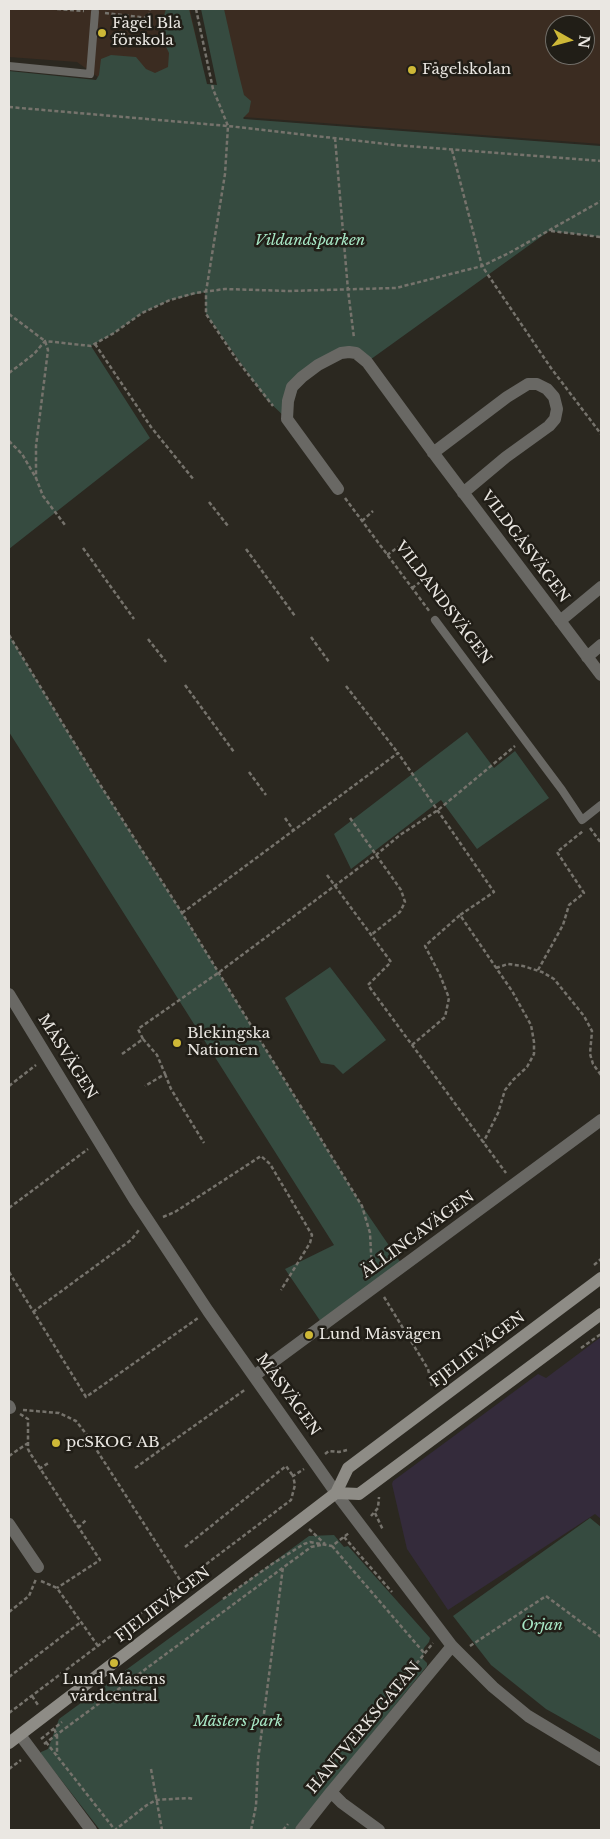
<!DOCTYPE html>
<meta charset="utf-8">
<style>
body{margin:0}
#map{position:relative;width:610px;height:1839px;overflow:hidden;background:#2b2820;font-family:"Libre Baskerville",serif}
canvas{display:block}
.frame{position:absolute;inset:0;border:10px solid #eae7e2;pointer-events:none}
.north{position:absolute;left:545px;top:15px;width:50px;height:50px;box-sizing:border-box;background:#211e17;border:1px solid #716e68;border-radius:50%;rotate:97deg;font-size:14px;font-weight:700;line-height:20px;text-align:center;color:#eae7e2}
.north::after{content:'';display:block;margin:auto;width:18px;height:22px;background:#ceb837;clip-path:polygon(50% 0,100% 100%,50% 72%,0 100%)}
</style>
<div id="map">
<canvas width="610" height="1839"></canvas>
<div class="frame"></div>
<div class="north">N</div>
</div>
<script>
const ctx = document.querySelector('canvas').getContext('2d');
ctx.lineJoin = 'round';
function fill(path, color) { ctx.fillStyle = color; ctx.fill(path, 'evenodd'); }
const poly = rows => new Path2D(rows.map(r => 'M' + r).join(''));
function stroke(path, color, width, dash) { ctx.strokeStyle = color; ctx.lineWidth = width; ctx.lineCap = dash ? 'butt' : 'round'; ctx.setLineDash(dash || []); ctx.stroke(path); }
function write(font, color, halo, rows, align = 'center') {
  ctx.font = font + ' "Libre Baskerville",serif'; ctx.lineWidth = 5; ctx.setLineDash([]); ctx.textBaseline = 'middle'; ctx.strokeStyle = halo; ctx.fillStyle = color; for (const [text, x, y, turn = 0] of rows) {
    ctx.save(); ctx.translate(x, y); ctx.rotate((+turn || 0) * Math.PI / 180); ctx.textAlign = isNaN(turn) ? turn : align; if (halo) ctx.strokeText(text, 0, 0); ctx.fillText(text, 0, 0); ctx.restore();
  }
}
fill(poly([
 [601,1337,601,1519,595,1514,448,1610,407,1549,392,1484,393,1481,538,1374,546,1378]
]), '#342b3b');
fill(poly([
 [9,9,190,9,206,83,102,80,77,62,9,57],
 [210,9,601,9,601,144,244,117],
 [555,25,585,25,585,55,555,55]
]), '#3b2c21');
fill(poly([
 [166,9,189,9,207,84,217,85,201,9,224,9,238,71,244,95,251,101,249,112,243,118,244,119,601,146,601,237,549,231,367,362,349,352,302,377,287,419,267,400,206,314,205,292,170,300,142,313,114,333,91,346,150,438,9,549,9,71,96,80,99,75,101,59,111,55,136,57,146,69,155,73,168,67,169,53,159,32],
 [9,635,92,772,182,913,362,1206,403,1266,323,1325,285,1269,334,1245,9,732],
 [467,732,494,768,515,751,549,798,477,849,441,800,351,869,334,834],
 [330,967,386,1040,343,1074,334,1065,321,1063,285,998],
 [590,1518,601,1527,601,1740,546,1709,491,1665,453,1616],
 [334,1535,344,1547,348,1546,430,1638,429,1642,424,1648,423,1659,427,1663,427,1666,294,1830,100,1830,41,1754,41,1752,48,1749,59,1719,309,1536]
]), '#364b40');
stroke(poly([
 [57,9,84,11],
 [196,9,213,89,228,126,225,174,206,292,206,314,237,360,273,406],
 [105,13,149,18,150,9],
 [9,107,228,126,395,145,601,161],
 [335,138,348,290,354,338],
 [452,150,482,266,551,368,601,434],
 [551,231,601,237],
 [9,314,45,341,48,350,36,446,36,478],
 [95,344,151,427,194,480],
 [9,373,34,354,45,341,91,346,114,333,142,313,170,300,195,293,225,289,289,291,396,288,482,266,509,253,601,201],
 [9,441,22,454,36,478,43,496,65,525],
 [345,498,430,612],
 [209,502,228,526],
 [362,521,373,511],
 [83,548,134,619],
 [246,549,295,616],
 [387,555,401,545],
 [412,588,427,577],
 [9,635,92,772,182,913,362,1206,370,1233,372,1272],
 [311,637,329,662],
 [148,639,166,662],
 [185,685,234,752],
 [346,686,398,753],
 [249,772,266,795],
 [285,818,294,831],
 [350,818,401,890,405,902,400,912,371,935],
 [590,828,601,843],
 [327,875,391,962,368,985,506,1173],
 [182,913,398,753,494,892,460,915],
 [496,968,508,964,523,966,542,972,554,979,584,1016,592,1031,590,1054,593,1064,601,1075],
 [538,970,563,925,569,905,584,893,557,852,583,831],
 [143,1039,157,1055,165,1074,145,1086],
 [412,1045,445,1017,449,998,440,975,425,946,460,915,512,991,531,1025,534,1042,534,1054,527,1067,513,1080,505,1090,498,1113,483,1143],
 [122,1054,143,1039,138,1029,218,973,376,855,400,835,438,810,515,746],
 [165,1074,171,1089,204,1143],
 [9,1086,36,1065],
 [9,1208,88,1149],
 [163,1217,175,1212,261,1156,270,1164,312,1235,310,1243,281,1290],
 [594,1265,601,1259],
 [9,1272,86,1397,198,1318],
 [384,1297,428,1369,432,1387],
 [33,1312,131,1240,139,1230],
 [581,1348,601,1334],
 [23,1410,59,1413,76,1421,87,1435,182,1583],
 [20,1414,28,1419,28,1449,30,1453,100,1560,57,1588],
 [325,1454,329,1451,339,1452,347,1450],
 [9,1456,28,1443],
 [135,1468,246,1389],
 [39,1469,50,1462],
 [375,1513,383,1530],
 [371,1516,378,1508,379,1497],
 [78,1528,87,1519],
 [309,1529,325,1544],
 [344,1537,392,1592],
 [332,1546,425,1654],
 [185,1547,286,1466,293,1476],
 [41,1581,57,1588,98,1646],
 [223,1599,272,1564,304,1544,310,1542,332,1546,349,1533],
 [9,1612,29,1596,36,1579],
 [470,1646,546,1596,601,1637],
 [120,1675,126,1683],
 [9,1677,81,1622],
 [32,1696,38,1705],
 [388,1699,433,1643],
 [9,1713,291,1500,295,1485,293,1476,304,1469],
 [54,1729,57,1735,57,1755],
 [41,1739,62,1722],
 [46,1742,115,1830,147,1805,156,1800,188,1798,193,1799],
 [44,1744,311,1547,321,1545],
 [9,1769,21,1760],
 [151,1769,162,1830],
 [251,1830,256,1806,258,1760,283,1567],
 [283,1830,288,1824]
]), '#76736c', 2.5, [4, 2.5]);
stroke(poly([
 [9,66,90,74,95,12],
 [435,620,562,790,582,820,601,805]
]), '#696864', 8);
stroke(poly([
 [433,453,507,397,528,384,537,384,547,389,554,397,557,409,555,419,549,426,506,457,463,493],
 [338,489,287,419,288,401,292,387,302,377,318,365,341,353,349,352,356,353,367,362,438,459,601,675],
 [560,621,601,587],
 [587,657,601,645],
 [9,994,134,1199,208,1311,336,1493,452,1646,493,1687,528,1716,601,1760],
 [254,1376,601,1120],
 [9,1406,10,1408],
 [9,1524,38,1567],
 [20,1735,91,1830],
 [331,1792,342,1803,379,1830],
 [301,1830,331,1792,452,1646]
]), '#696864', 12);
stroke(poly([
 [336,1493,359,1494,601,1314],
 [9,1743,336,1493,348,1468,601,1278]
]), '#8e8c86', 12);
for (const [x, y, r, color] of [
 [102,33,5,"#ceb837"],
 [412,70,5,"#ceb837"],
 [177,1043,5,"#ceb837"],
 [309,1335,5,"#ceb837"],
 [56,1443,5,"#ceb837"],
 [114,1663,5,"#ceb837"]
]) { const dot = new Path2D(); dot.arc(x, y, r, 0, 2 * Math.PI); ctx.fillStyle = color; ctx.fill(dot); stroke(dot, '#211e17', 2); }
write('15px', '#eae7e2', '#211e17', [
 ["Fågel Blå",112,24],
 ["förskola",112,41],
 ["Fågelskolan",422,70],
 ["Blekingska",187,1034],
 ["Nationen",187,1051],
 ["Lund Måsvägen",319,1335],
 ["pcSKOG AB",66,1443],
 ["Lund Måsens",114,1680,"center"],
 ["vårdcentral",114,1697,"center"]
], 'left');
write('italic 15px', '#a7e7c5', '#211e17', [
 ["Vildandsparken",310,241],
 ["Örjan",542,1626],
 ["Mästers park",238,1722]
]);
write('15px', '#eae7e2', '#211e17', [
 ["VILDGÅSVÄGEN",525,547,53],
 ["VILDANDSVÄGEN",443,603,53],
 ["MÅSVÄGEN",67,1057,58],
 ["ÄLLINGAVÄGEN",418,1235,-36],
 ["FJELIEVÄGEN",478,1350,-37],
 ["MÅSVÄGEN",288,1395,54],
 ["FJELIEVÄGEN",163,1605,-37],
 ["HANTVERKSGATAN",364,1728,-50]
]);
</script>
